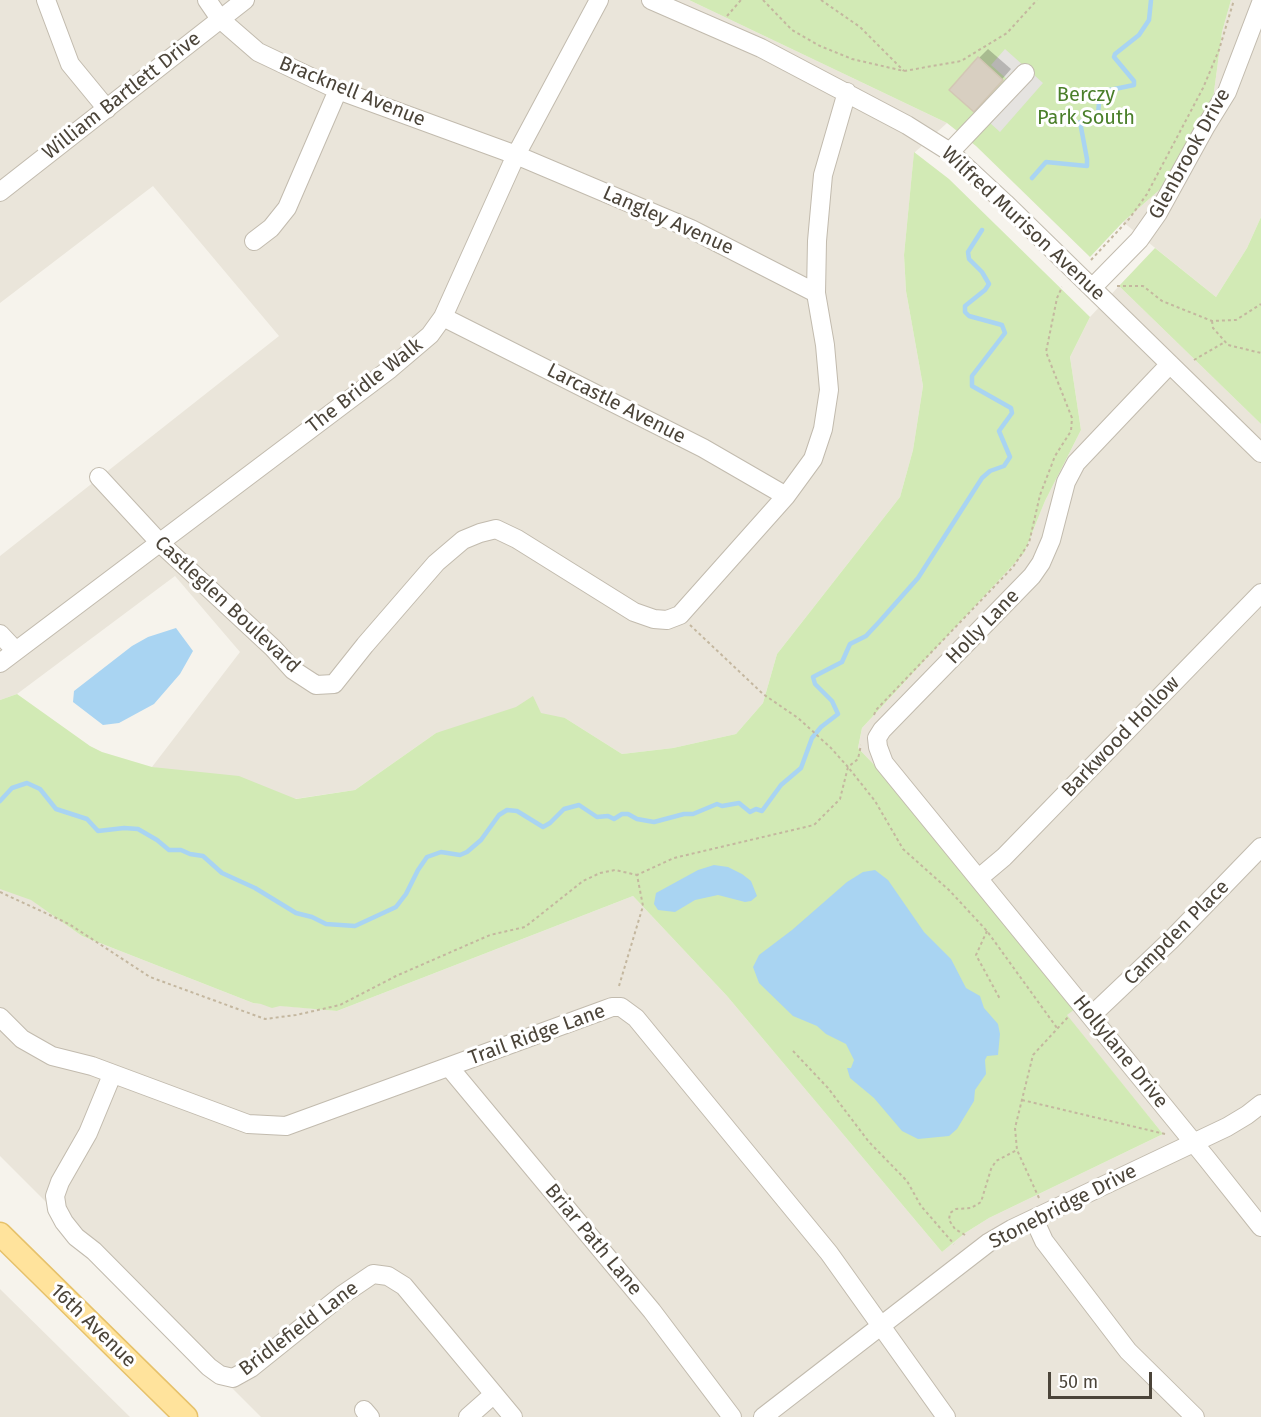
<!DOCTYPE html>
<style>
body{margin:0}
#map{position:relative;width:1261px;height:1417px;overflow:hidden;background:#f6f3ec;font-family:"Fira Sans",sans-serif}
canvas{display:block}
.scale{position:absolute;left:1048px;top:1372px;width:104px;height:27px;box-sizing:border-box;border:3px solid #4b4439;border-top:0;padding-left:8px;font-size:18px;line-height:21px;white-space:nowrap;color:#4b4439;-webkit-text-stroke:4px #fff;paint-order:stroke}
</style>
<div id="map">
<canvas width="1261" height="1417"></canvas>
<div class="scale">50 m</div>
</div>
<script>
const ctx = document.querySelector('canvas').getContext('2d');
ctx.lineJoin = 'round';
function fill(path, color) { ctx.fillStyle = color; ctx.fill(path, 'evenodd'); }
const poly = rows => new Path2D(rows.map(r => 'M' + r).join(''));
function stroke(path, color, width, dash) { ctx.strokeStyle = color; ctx.lineWidth = width; ctx.lineCap = dash ? 'butt' : 'round'; ctx.setLineDash(dash || []); ctx.stroke(path); }
function write(font, color, halo, rows, align = 'center') {
  ctx.font = font + ' "Fira Sans",sans-serif'; ctx.lineWidth = 6; ctx.setLineDash([]); ctx.textBaseline = 'middle'; ctx.strokeStyle = halo; ctx.fillStyle = color; for (const [text, x, y, turn = 0] of rows) {
    ctx.save(); ctx.translate(x, y); ctx.rotate((+turn || 0) * Math.PI / 180); ctx.textAlign = isNaN(turn) ? turn : align; if (halo) ctx.strokeText(text, 0, 0); ctx.fillText(text, 0, 0); ctx.restore();
  }
}
fill(poly([
 [0,0,689,0,947,123,914,153,904,255,906,291,923,386,913,450,900,497,777,654,763,703,736,734,673,748,622,754,565,718,436,733,355,790,281,801,202,778,152,767,240,652,175,576,17,694,0,700,0,556,279,336,153,186,0,303],
 [1231,0,1261,0,1261,217,1247,248,1216,297,1123,222,1165,185,1213,99,1222,32],
 [1119,286,1261,424,1261,1417,261,1417,0,1156,0,888,19,891,82,936,253,1003,337,1011,633,896,727,996,942,1252,965,1233,989,1218,1163,1134,1066,1015,1074,1009,882,773,858,748,862,728,1024,553,1045,501,1081,430,1070,357,1090,317],
 [0,1289,130,1417,0,1417]
]), '#eae5da');
fill(poly([
 [689,0,1231,0,1222,32,1213,99,1165,185,1123,222,1090,257,976,146,947,123],
 [914,152,949,179,1090,317,1070,357,1081,430,1045,501,1024,553,862,728,858,748,882,773,1075,1009,1067,1015,1163,1134,989,1218,965,1233,942,1252,727,996,633,896,337,1011,280,1006,272,1008,261,1004,253,1003,82,936,31,900,0,889,0,700,17,694,90,746,102,752,152,767,239,776,296,799,355,790,436,733,516,707,533,696,541,713,565,718,622,754,673,748,736,734,763,703,777,654,900,497,913,450,923,386,906,291,904,255],
 [1261,217,1261,424,1119,286,1155,248,1216,297,1247,248]
]), '#d2eab5');
fill(poly([
 [1005,49,1043,83,1000,132,979,113,1008,80,991,65]
]), '#e5e3e0');
fill(poly([
 [176,628,193,651,180,674,154,704,119,723,103,725,73,702,74,691,132,646,148,637],
 [714,865,728,867,742,874,751,881,757,896,751,901,745,902,718,895,695,900,675,912,658,910,654,904,656,893,698,870],
 [875,870,888,880,924,932,951,959,966,988,980,996,984,1008,998,1024,1000,1034,998,1055,987,1056,985,1060,986,1074,975,1090,974,1101,957,1129,949,1136,918,1139,902,1131,874,1098,850,1078,847,1068,851,1068,854,1060,846,1044,826,1034,817,1026,793,1016,759,983,753,967,759,955,792,930,847,882,863,872]
]), '#a9d4f2');
fill(poly([
 [988,49,1011,69,983,101,979,58]
]), '#0003');
stroke(poly([
 [1032,178,1046,162,1087,166,1087,159,1080,122,1098,114,1100,92,1134,85,1134,81,1114,57,1115,54,1139,35,1149,20,1151,0],
 [0,801,12,788,27,783,40,789,56,809,87,819,98,831,124,828,138,829,157,840,169,850,181,850,190,854,203,856,222,873,255,888,296,913,312,917,326,924,355,926,396,907,406,894,418,870,427,857,441,852,460,855,467,852,481,840,499,815,507,810,517,811,543,827,550,823,564,809,579,805,597,817,608,816,614,819,622,814,628,814,637,819,654,822,684,814,693,814,717,804,722,806,739,803,750,812,756,809,762,811,781,785,801,768,812,738,821,727,838,714,832,701,815,684,813,677,842,662,850,644,866,636,880,621,918,578,982,478,990,471,1004,466,1010,457,999,431,1012,413,1011,408,972,386,972,376,1005,333,1002,325,969,316,965,312,965,306,985,290,989,284,982,272,969,259,968,252,982,230]
]), '#a9d4f2', 4.5);
const building = poly([
 [978,57,1003,80,974,112,949,90,978,57]
]);
fill(building, '#d8cfc1');
stroke(building, '#d3c7b4', 1.5);
const minor = poly([
 [46,0,70,64,107,109],
 [207,0,220,19,258,52,338,90,516,155,691,229,816,293],
 [651,0,761,48,907,125,950,152,1005,203,1261,453],
 [950,152,1025,73],
 [0,192,245,0],
 [254,241,271,228,287,208,338,90],
 [1092,288,1139,240,1158,213,1206,126,1227,92,1261,3],
 [443,317,703,448,786,496],
 [1170,364,1076,463,1066,482,1051,540,1041,563,1032,576,882,730,877,738,878,747,884,763,1207,1159,1261,1227],
 [99,477,160,543,273,648,293,670,316,685,334,684,365,645,436,563,463,540,480,533,496,529,517,539,634,612,654,619,667,620,680,615,786,496,813,459,823,429,829,390,825,345,816,293,817,241,823,175,847,92],
 [0,634,16,651],
 [0,663,390,369,430,335,443,317,516,155,599,0],
 [979,878,1004,857,1261,593],
 [1091,1016,1171,940,1261,847],
 [0,1017,22,1039,52,1056,92,1066,248,1124,286,1126,604,1010,612,1007,621,1007,636,1018,829,1253,946,1417],
 [449,1067,652,1311,732,1417],
 [112,1075,88,1133,60,1182,55,1196,57,1209,64,1222,76,1237,94,1251,209,1367,220,1375,233,1378,251,1368,342,1295,373,1274,388,1276,404,1286,513,1417],
 [1034,1219,1044,1241,1128,1351,1195,1417],
 [364,1410,370,1417],
 [468,1417,494,1394],
 [763,1417,988,1243,1012,1229,1227,1127,1247,1115,1261,1104]
]);
const major = poly([
 [0,1234,186,1417]
]);
stroke(minor, '#c2bbae', 20);
stroke(major, '#e6c16a', 25);
stroke(poly([
 [763,0,792,30,820,46,852,59,904,71,961,61,1007,33,1037,0],
 [821,0,860,27,904,71],
 [727,16,741,0],
 [1091,260,1129,219,1147,194,1203,88,1219,50,1234,0],
 [1117,286,1143,286,1162,301,1212,321,1236,320,1261,304],
 [1212,321,1213,328,1228,345,1261,353],
 [1194,360,1225,342],
 [690,625,763,694,798,718,830,747,848,767,858,759,861,745],
 [874,715,876,710,1013,567,1029,543,1040,495,1055,456,1071,431,1072,418,1046,352,1057,298,1062,287],
 [0,892,69,924,150,977,265,1019,296,1015,340,1005,396,976,490,935,525,927,583,881,600,873,615,870,637,875],
 [987,931,976,955,1000,999],
 [619,986,643,906,637,875,674,858,814,825,840,799,848,767,875,801,903,849,949,890,987,931,1057,1028],
 [793,1051,828,1088,869,1142,907,1181,921,1206,954,1244],
 [1022,1100,1165,1134],
 [1039,1198,1017,1150,1015,1128,1033,1055,1069,1016],
 [965,1235,955,1229,949,1220,950,1213,956,1209,971,1208,981,1202,991,1169,996,1161,1017,1150]
]), '#c4b79f', 2, [3, 3]);
stroke(minor, '#fff', 18);
stroke(major, '#ffe39c', 22);
write('20px', '#4b4439', '#fff', [
 ["Bracknell Avenue",352,92,22],
 ["William Bartlett Drive",122,96,-38],
 ["Glenbrook Drive",1190,154,-61],
 ["Langley Avenue",668,221,24],
 ["Wilfred Murison Avenue",1023,224,43],
 ["The Bridle Walk",365,386,-38],
 ["Larcastle Avenue",616,404,27],
 ["Castleglen Boulevard",227,605,43],
 ["Holly Lane",983,627,-46],
 ["Barkwood Hollow",1121,737,-46],
 ["Campden Place",1177,933,-45],
 ["Trail Ridge Lane",537,1035,-20],
 ["Hollylane Drive",1120,1052,51],
 ["Stonebridge Drive",1063,1207,-27],
 ["Briar Path Lane",593,1240,50],
 ["16th Avenue",93,1326,44],
 ["Bridlefield Lane",299,1329,-37]
]);
write('20px', '#4a7f2a', '#fff', [
 ["Berczy",1086,95],
 ["Park South",1086,118]
]);
</script>
